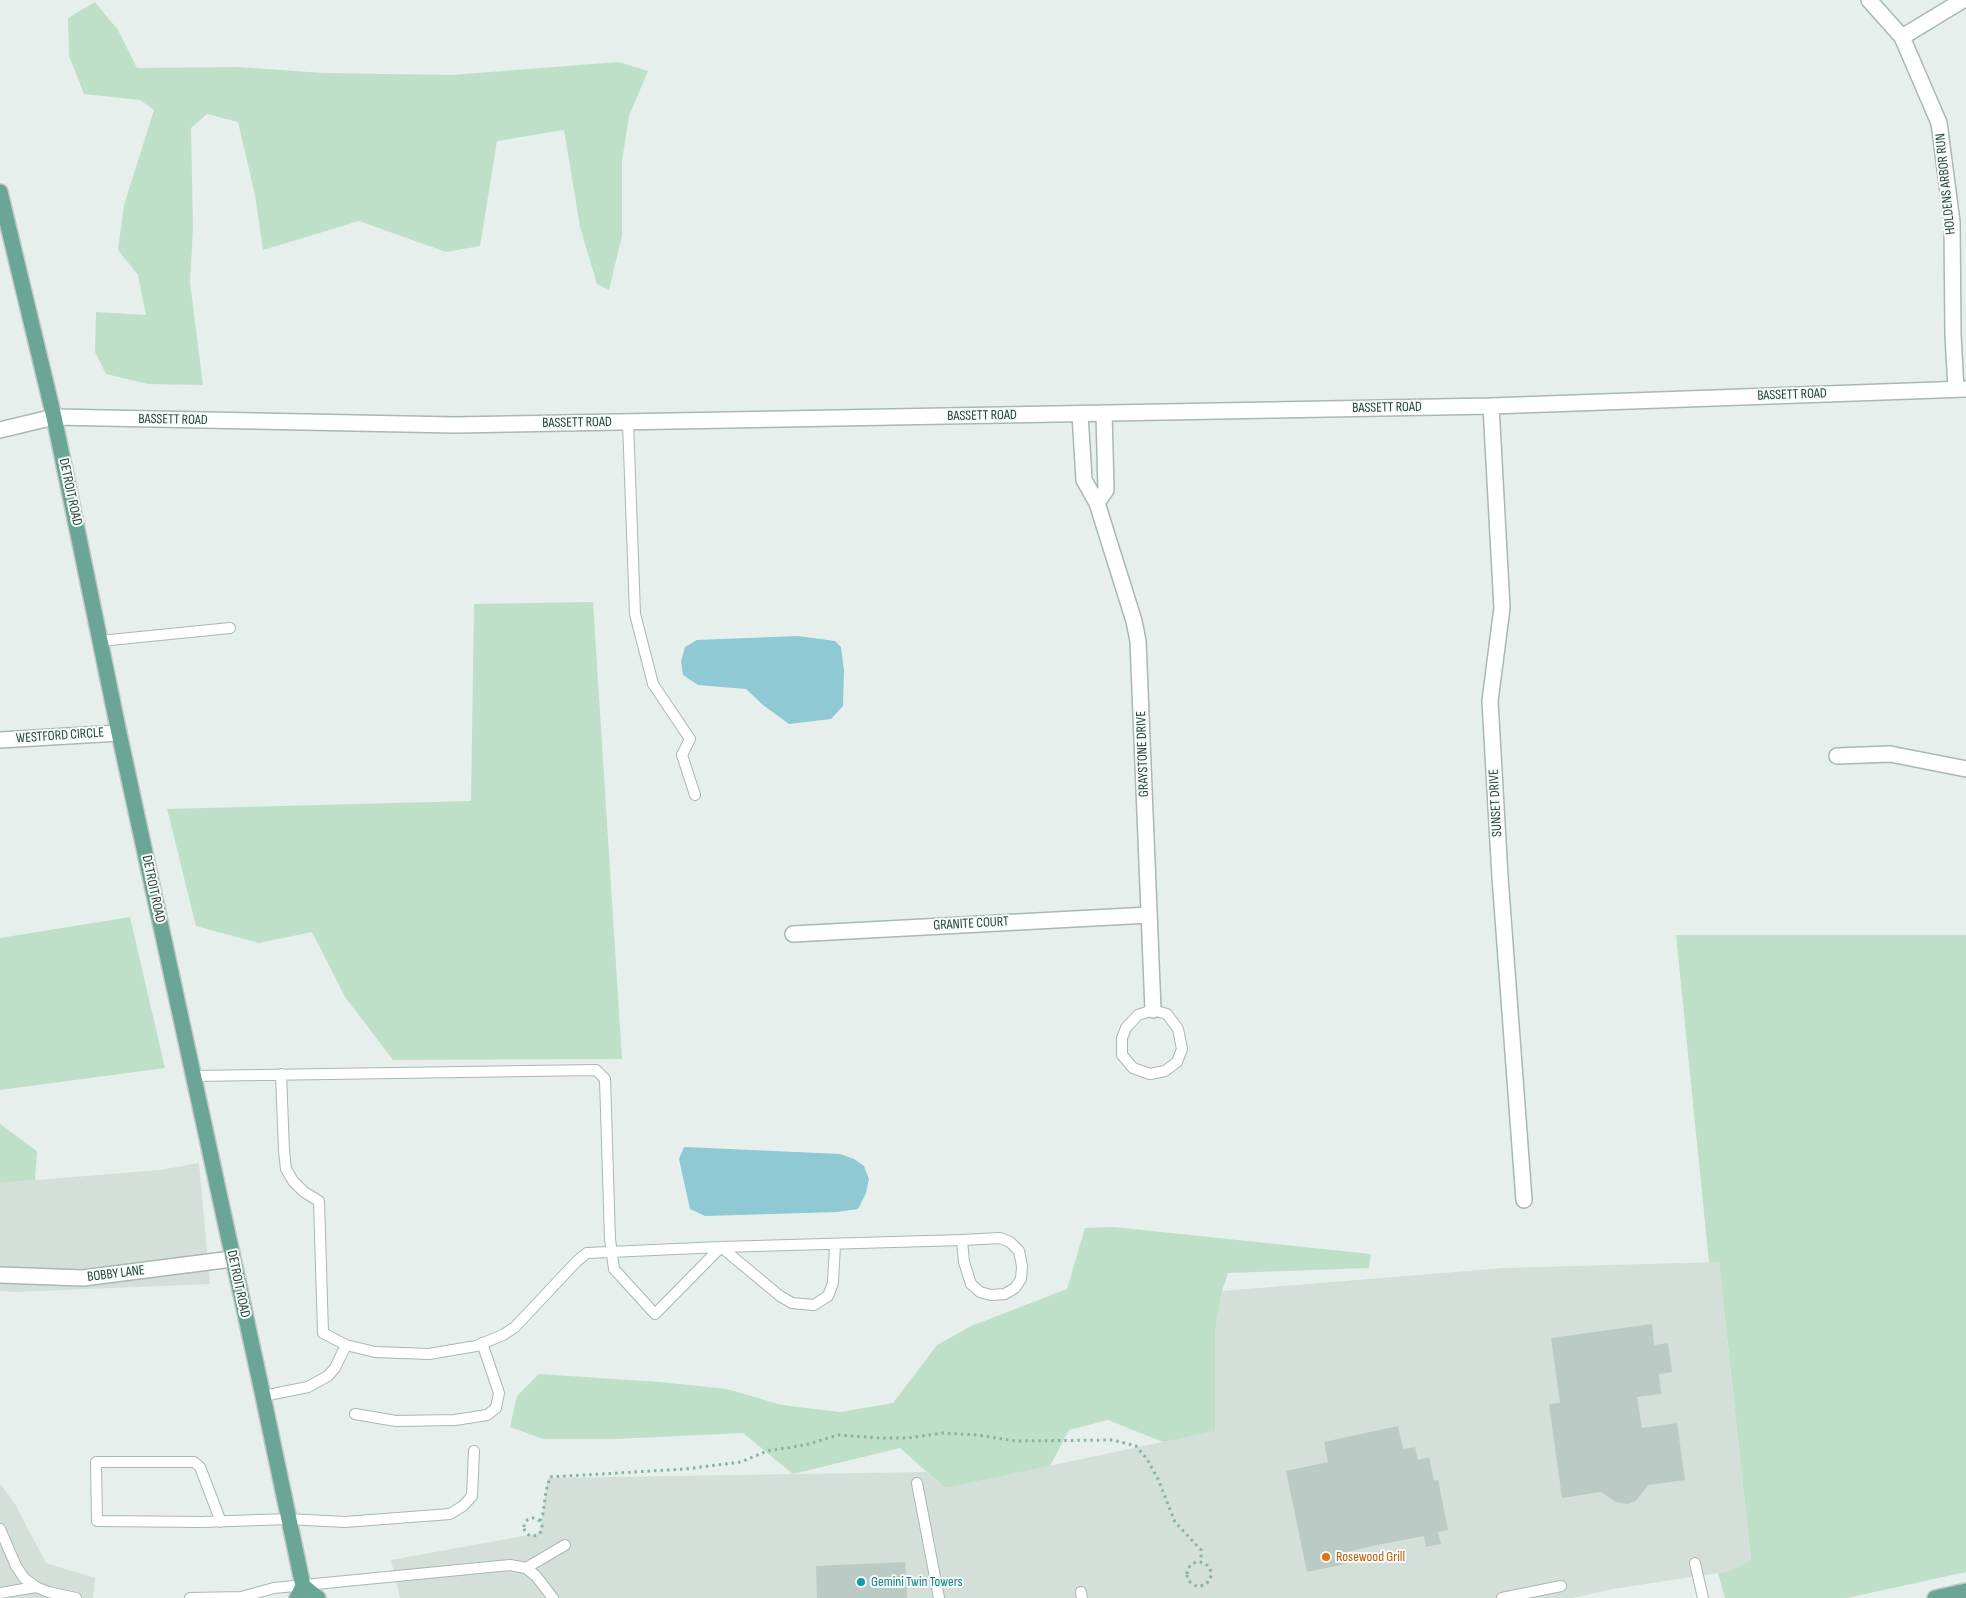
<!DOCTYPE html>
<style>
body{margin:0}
canvas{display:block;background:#e6efeb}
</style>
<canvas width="1966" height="1598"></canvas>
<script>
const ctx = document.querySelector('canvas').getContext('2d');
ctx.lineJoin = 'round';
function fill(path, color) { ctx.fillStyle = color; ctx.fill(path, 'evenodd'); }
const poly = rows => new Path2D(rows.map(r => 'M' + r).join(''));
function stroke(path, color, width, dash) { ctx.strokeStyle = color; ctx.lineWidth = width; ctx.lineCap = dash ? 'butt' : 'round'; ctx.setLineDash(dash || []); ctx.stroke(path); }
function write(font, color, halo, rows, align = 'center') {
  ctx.font = font + ' "Sofia Sans Condensed",sans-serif'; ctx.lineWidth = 4; ctx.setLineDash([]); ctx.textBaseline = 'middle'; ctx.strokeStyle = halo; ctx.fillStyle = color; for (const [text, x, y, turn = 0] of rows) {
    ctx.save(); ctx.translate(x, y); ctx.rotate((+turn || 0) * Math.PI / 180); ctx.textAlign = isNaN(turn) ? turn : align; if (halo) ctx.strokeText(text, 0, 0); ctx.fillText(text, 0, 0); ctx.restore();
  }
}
fill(poly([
 [199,1163,210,1284,16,1292,0,1291,0,1183,160,1170],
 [1719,1262,1751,1561,1730,1571,1613,1589,1573,1598,400,1598,391,1560,540,1533,548,1478,926,1472,945,1488,1214,1431,1215,1333,1222,1291,1504,1268],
 [0,1483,15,1504,46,1563,95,1578,93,1598,0,1598]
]), '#d4dfda');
fill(poly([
 [95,2,118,30,137,68,239,67,323,73,452,75,618,62,648,71,629,116,622,161,622,236,609,290,597,284,580,227,564,130,497,141,480,246,446,252,359,221,263,250,255,195,238,122,207,114,191,128,193,229,190,282,203,385,148,384,106,374,95,352,96,312,146,315,138,275,118,250,124,205,154,110,140,100,84,94,69,56,68,18],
 [593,602,622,1059,393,1060,345,997,312,932,259,943,196,926,167,809,471,801,474,604],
 [130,917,165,1068,0,1090,0,938],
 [1676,935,1966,935,1966,1572,1847,1598,1725,1598,1718,1573,1730,1571,1751,1560,1719,1262,1709,1262],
 [0,1124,37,1151,35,1180,0,1183],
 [1114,1227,1371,1254,1369,1268,1228,1273,1222,1291,1215,1333,1215,1431,1163,1442,1108,1420,1069,1430,1050,1466,945,1488,900,1448,793,1474,743,1433,614,1439,543,1439,510,1427,517,1396,539,1374,660,1382,727,1389,782,1405,840,1412,893,1403,937,1345,971,1326,1067,1289,1085,1228]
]), '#bfe0c8');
fill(poly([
 [798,636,835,641,841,647,844,670,843,706,831,719,789,724,763,705,746,689,698,685,683,675,681,662,685,647,697,640],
 [684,1147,840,1154,854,1159,864,1166,869,1179,866,1193,858,1209,837,1212,705,1216,690,1209,679,1159]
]), '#8ec9d4');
fill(poly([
 [1652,1324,1654,1345,1668,1343,1672,1372,1659,1374,1661,1394,1637,1397,1642,1428,1677,1423,1685,1480,1648,1485,1636,1501,1627,1504,1616,1502,1601,1492,1562,1498,1549,1404,1560,1403,1551,1338],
 [1398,1426,1403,1449,1415,1447,1418,1460,1429,1457,1434,1481,1438,1480,1448,1530,1438,1532,1441,1544,1426,1547,1424,1536,1377,1545,1343,1553,1345,1564,1307,1572,1286,1471,1328,1462,1324,1442],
 [905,1562,907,1598,817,1598,816,1566]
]), '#bbcac4');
const service = poly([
 [628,422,635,614,653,684,690,739,682,755,695,795],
 [100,641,230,628],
 [1153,1010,1167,1014,1178,1029,1182,1049,1177,1062,1165,1071,1150,1074,1133,1068,1122,1055,1122,1038,1126,1028,1138,1015,1153,1010],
 [281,1074,284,1151,286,1169,293,1181,304,1192,319,1201,323,1333,346,1345],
 [194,1076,596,1070,605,1079,610,1239,614,1269,655,1314,721,1247,780,1296,792,1303,814,1305,828,1296,833,1283,835,1245],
 [263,1396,308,1387,328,1376,335,1368,346,1345,375,1352,429,1354,476,1346,503,1335,515,1327,577,1261,587,1253,721,1247,962,1240,964,1262,971,1284,980,1292,991,1295,1005,1294,1015,1288,1021,1279,1022,1266,1019,1251,1010,1242,1000,1238,962,1240],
 [355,1414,396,1421,455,1420,487,1415,496,1408,499,1393,482,1343],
 [917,1483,939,1598],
 [221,1522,200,1467,194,1462,96,1462,97,1521,202,1522,288,1519,345,1522,450,1514,463,1506,472,1496,474,1451],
 [0,1529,16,1566,24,1578,36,1587,48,1592,76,1598],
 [1695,1563,1703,1598],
 [526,1568,565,1545],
 [1081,1592,1082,1598],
 [0,1593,36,1587],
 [190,1598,241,1597,274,1588,510,1565,526,1568,536,1576,553,1598],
 [1502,1598,1561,1586]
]);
const minor = poly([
 [1869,0,1902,37,1939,123,1952,222,1953,335,1956,389],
 [1902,37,1963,0],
 [1491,406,1502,608,1490,701,1500,877,1524,1200],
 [1080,414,1084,480,1097,503,1134,621,1138,641,1153,1010],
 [0,430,54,417,455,425,1491,406,1966,389],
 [1097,503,1106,490,1104,413],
 [0,740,119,733],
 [1837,756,1890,754,1966,769],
 [793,934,1149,915],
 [0,1275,83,1278,232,1259]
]);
const primary = poly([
 [0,192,54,417,119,733,263,1396,303,1586,297,1598],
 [303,1586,318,1598],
 [1935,1598,1966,1591]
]);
stroke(service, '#a8b8b2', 12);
stroke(minor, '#a8b8b2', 18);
stroke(primary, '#c2cac8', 18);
stroke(poly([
 '524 1527a9 9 0 1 1 18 0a9 9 0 1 1-18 0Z',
 [540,1521,543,1513,546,1491,550,1477,685,1469,741,1462,767,1451,805,1445,838,1435,880,1438,908,1438,943,1433,977,1435,1015,1441,1113,1440,1136,1446,1147,1459,1158,1479,1175,1522,1201,1550,1201,1561],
 '1187 1574a12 12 0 1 1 24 0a12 12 0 1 1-24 0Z'
]), '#86b3a5', 3, [2.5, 4]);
stroke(service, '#fff', 10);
stroke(minor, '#fff', 15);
stroke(primary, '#6aa596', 15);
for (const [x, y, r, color] of [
 [1326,1557,5,"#e8710a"],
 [861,1582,5,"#0f9aa8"]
]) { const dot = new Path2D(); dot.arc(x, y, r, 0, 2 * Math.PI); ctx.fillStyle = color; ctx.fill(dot); stroke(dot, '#f7fbf9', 2); }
write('14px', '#24423a', '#f7fbf9', [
 ["HOLDENS ARBOR RUN",1946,184,-96],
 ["BASSETT ROAD",1792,395,-2],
 ["BASSETT ROAD",1387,408,-1],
 ["BASSETT ROAD",982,416,-1],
 ["BASSETT ROAD",173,420,1],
 ["BASSETT ROAD",577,423,-1],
 ["DETROIT ROAD",70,492,78],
 ["WESTFORD CIRCLE",60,736,-4],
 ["GRAYSTONE DRIVE",1143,754,-92],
 ["SUNSET DRIVE",1496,803,-93],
 ["DETROIT ROAD",153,889,78],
 ["GRANITE COURT",971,924,-3],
 ["BOBBY LANE",116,1274,-7],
 ["DETROIT ROAD",238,1284,78]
]);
write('14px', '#c56008', '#f7fbf9', [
 ["Rosewood Grill",1336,1557]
], 'left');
write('14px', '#0d838f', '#f7fbf9', [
 ["Gemini Twin Towers",871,1582]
], 'left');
</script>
